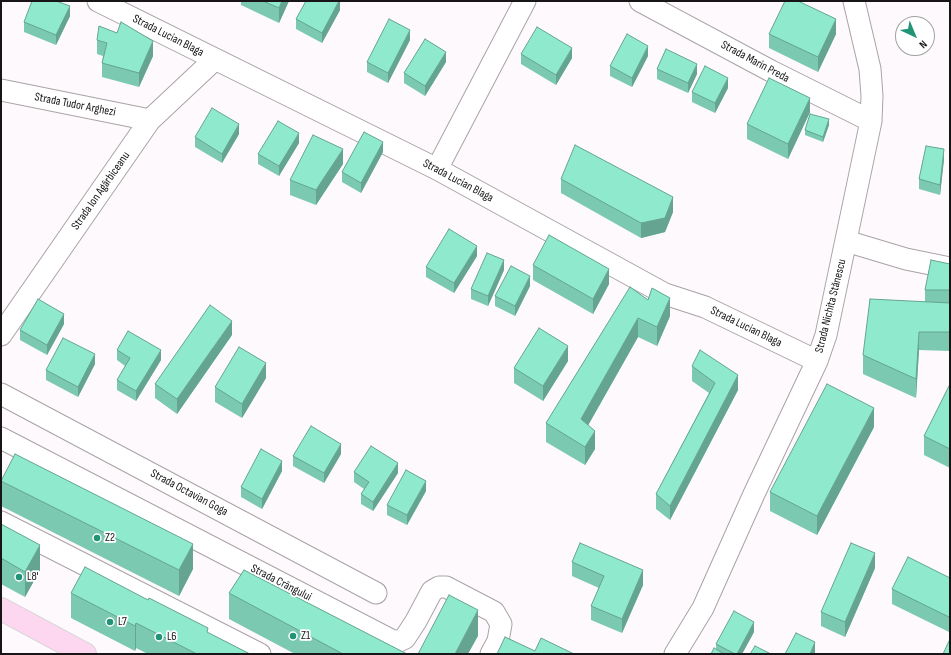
<!DOCTYPE html>
<meta charset="utf-8">
<style>
body{margin:0}
#map{position:relative;width:951px;height:655px;overflow:hidden;background:#fef9fc;font-family:"Sofia Sans Condensed",sans-serif}
canvas{display:block}
.frame{position:absolute;inset:0;border:2px solid #171516;pointer-events:none}
.north{position:absolute;left:895px;top:16px;width:40px;height:40px;box-sizing:border-box;background:#fff;border:1px solid #a2a1a2;border-radius:50%;rotate:136deg;font-size:11px;font-weight:700;line-height:16px;text-align:center;color:#171516}
.north::after{content:'';display:block;margin:auto;width:14px;height:18px;background:#219478;clip-path:polygon(50% 0,100% 100%,50% 72%,0 100%)}
</style>
<div id="map">
<canvas width="951" height="655"></canvas>
<div class="frame"></div>
<div class="north">N</div>
</div>
<script>
const ctx = document.querySelector('canvas').getContext('2d');
ctx.lineJoin = 'round';
const poly = rows => new Path2D(rows.map(r => 'M' + r).join(''));
function stroke(path, color, width, dash) { ctx.strokeStyle = color; ctx.lineWidth = width; ctx.lineCap = dash ? 'butt' : 'round'; ctx.setLineDash(dash || []); ctx.stroke(path); }
function fill(path, color) { ctx.fillStyle = color; ctx.fill(path, 'evenodd'); }
function write(font, color, halo, rows, align = 'center') {
  ctx.font = font + ' "Sofia Sans Condensed",sans-serif'; ctx.lineWidth = 3.5; ctx.setLineDash([]); ctx.textBaseline = 'middle'; ctx.strokeStyle = halo; ctx.fillStyle = color; for (const [text, x, y, turn = 0] of rows) {
    ctx.save(); ctx.translate(x, y); ctx.rotate((+turn || 0) * Math.PI / 180); ctx.textAlign = isNaN(turn) ? turn : align; if (halo) ctx.strokeText(text, 0, 0); ctx.fillText(text, 0, 0); ctx.restore();
  }
}
const minor = poly([
 [98,1,437,169,665,294,705,307,817,361],
 [640,1,771,71,871,121],
 [1,90,150,120],
 [437,169,525,1],
 [846,241,906,259,950,268],
 [1,335,150,120,214,60],
 [1,394,376,593],
 [1,438,393,641,399,641,405,638,416,621,432,591,439,587,446,587,494,612,501,624,498,641,491,654],
 [1,522,260,654],
 [675,654,703,608,754,494,817,361,826,335,871,121,872,96,870,69,854,1]
]);
const major = poly([
 [1,609,85,654]
]);
stroke(minor, '#a9a3a7', 23);
stroke(major, '#d5d5d5', 24);
stroke(minor, '#fff', 21);
stroke(major, '#fdd6ef', 22);
fill(poly([
 [241,1,289,1,279,23,241,5],
 [340,1,340,10,322,43,296,29,296,19],
 [70,16,56,45,24,32,24,22],
 [769,34,836,34,818,72,769,48],
 [97,40,153,56,139,87,102,77,102,63,103,56,97,54],
 [410,40,388,83,367,72,367,62],
 [521,54,572,58,556,85,521,64],
 [648,56,632,87,610,76,610,66],
 [446,62,425,96,404,83,404,73],
 [657,69,697,74,688,93,657,79],
 [728,88,715,113,692,102,692,92],
 [810,112,788,159,747,139,747,124],
 [829,125,823,142,805,135,805,130],
 [239,134,222,163,195,147,195,137],
 [299,143,279,176,258,164,258,154],
 [383,152,361,193,342,182,342,172],
 [944,159,940,195,919,189,919,179],
 [343,164,316,205,290,195,290,180],
 [561,179,673,212,665,232,641,238,561,193],
 [950,205,950,217,949,216,949,206],
 [477,256,454,293,426,277,426,267],
 [950,264,950,351,919,350,916,398,863,374,863,355,925,302,925,290],
 [533,265,609,284,593,314,533,280],
 [504,270,488,306,471,299,471,289],
 [530,286,515,316,495,306,495,296],
 [648,300,670,316,657,346,638,337,588,425,595,449,585,465,546,442,546,423],
 [64,324,47,355,20,340,20,330],
 [232,335,177,414,155,398,155,384],
 [117,350,161,360,136,401,117,390,117,380,125,366,117,360],
 [568,361,543,401,514,383,514,368],
 [95,364,78,397,46,380,46,370],
 [692,366,738,390,670,520,656,509,656,494,709,393,692,381],
 [266,378,242,418,215,402,215,387],
 [950,384,950,468,924,455,924,436],
 [874,427,817,535,770,511,770,492],
 [341,454,324,483,293,466,293,456],
 [282,471,262,509,241,497,241,487],
 [354,472,398,473,373,511,361,504,361,494,364,489,354,482],
 [1,481,193,569,179,596,1,506],
 [426,491,407,525,387,515,387,505],
 [1,524,40,570,25,597,1,584],
 [572,562,643,585,622,633,591,620,591,606,599,588,572,576],
 [875,568,845,637,821,626,821,612],
 [950,578,949,632,892,604,892,589],
 [71,593,208,633,250,654,148,654,136,648,135,651,71,618],
 [229,593,407,654,295,654,229,619],
 [754,632,742,654,711,654,716,649,716,644]
]), '#7bc9b0');
fill(poly([
 [282,1,289,1,279,23,279,8],
 [339,1,340,1,340,10,322,43,322,33],
 [70,6,70,16,56,45,56,35],
 [836,19,836,34,818,72,818,57],
 [410,30,410,40,388,83,388,73],
 [153,41,153,56,139,87,139,73],
 [648,46,648,56,632,87,632,78],
 [572,48,572,58,556,85,556,75],
 [446,52,446,62,425,96,425,86],
 [697,64,697,74,688,93,688,83],
 [728,78,728,88,715,113,715,103],
 [810,98,810,112,788,159,788,144],
 [829,119,829,125,823,142,823,137],
 [239,124,239,134,222,163,222,154],
 [299,133,299,143,279,176,279,166],
 [383,142,383,152,361,193,361,183],
 [343,149,343,164,316,205,316,190],
 [944,149,944,159,940,195,940,185],
 [673,197,673,212,665,232,641,238,641,223],
 [477,246,477,256,454,293,454,283],
 [504,260,504,270,488,306,488,296],
 [609,269,609,284,593,314,593,299],
 [530,276,530,286,515,316,515,306],
 [670,298,670,316,657,346,657,327],
 [64,314,64,324,47,355,47,345],
 [638,318,638,337,581,438,581,419],
 [232,321,232,335,177,414,177,399],
 [919,332,919,350,916,398,916,379],
 [568,346,568,361,543,401,543,386],
 [161,350,161,360,136,401,136,391],
 [95,354,95,364,78,397,78,387],
 [266,363,266,378,242,418,242,404],
 [738,375,738,390,670,520,670,506],
 [874,408,874,427,817,535,817,516],
 [595,431,595,449,585,465,585,447],
 [341,444,341,454,324,483,324,473],
 [282,461,282,471,262,509,262,499],
 [398,463,398,473,373,511,373,502],
 [426,481,426,491,407,525,407,515],
 [193,544,193,569,179,596,179,570],
 [40,545,40,570,25,597,25,572],
 [875,553,875,568,845,637,845,622],
 [643,570,643,585,622,633,622,619],
 [478,610,478,636,468,654,455,654],
 [950,615,950,629,949,632,949,617],
 [754,622,754,632,742,654,737,654],
 [136,623,136,648,135,651,135,626],
 [815,642,815,654,810,654]
]), '#64a490');
const building = poly([
 [32,1,56,1,70,6,56,35,24,22,32,1],
 [263,1,282,1,279,8,263,1],
 [306,1,339,1,322,33,296,19,306,1],
 [785,1,798,1,836,19,818,57,769,34,785,1],
 [389,19,410,30,388,73,367,62,389,19],
 [121,22,153,41,139,73,102,63,107,43,97,40,99,26,117,33,121,22],
 [537,27,572,48,556,75,521,54,537,27],
 [627,34,648,46,632,78,610,66,627,34],
 [425,39,446,52,425,86,404,73,425,39],
 [666,49,697,64,688,83,657,69,666,49],
 [705,66,728,78,715,103,692,92,705,66],
 [769,78,810,98,788,144,747,124,769,78],
 [212,108,239,124,222,154,195,137,212,108],
 [810,114,829,119,823,137,805,130,810,114],
 [278,121,299,133,279,166,258,154,278,121],
 [364,132,383,142,361,183,342,172,364,132],
 [313,135,343,149,316,190,290,180,313,135],
 [575,145,673,197,665,218,641,223,561,179,575,145],
 [926,146,944,149,940,185,919,179,926,146],
 [449,229,477,246,454,283,426,267,449,229],
 [549,235,609,269,593,299,533,265,549,235],
 [487,253,504,260,488,296,471,289,487,253],
 [931,260,950,264,950,290,925,290,931,260],
 [511,266,530,276,515,306,495,296,511,266],
 [630,287,648,300,652,288,670,298,657,327,638,318,581,419,595,431,585,447,546,423,630,287],
 [38,299,64,314,47,345,20,330,38,299],
 [870,299,950,303,950,332,919,332,916,379,863,355,870,299],
 [210,305,232,321,177,399,155,384,210,305],
 [539,328,568,346,543,386,514,368,539,328],
 [128,331,161,350,136,391,117,380,130,358,117,350,128,331],
 [63,338,95,354,78,387,46,370,63,338],
 [239,347,266,363,242,404,215,387,239,347],
 [700,350,738,375,670,506,656,494,715,383,692,366,700,350],
 [827,384,874,408,817,516,770,492,827,384],
 [950,384,950,449,924,436,950,384],
 [311,426,341,444,324,473,293,456,311,426],
 [371,446,398,463,373,502,361,494,369,482,354,472,371,446],
 [261,449,282,461,262,499,241,487,261,449],
 [15,454,193,544,179,570,1,481,15,454],
 [406,470,426,481,407,515,387,505,406,470],
 [1,524,40,545,25,572,1,558,1,524],
 [580,543,643,570,622,619,591,606,604,576,572,562,580,543],
 [851,543,875,553,845,622,821,612,851,543],
 [908,557,950,578,950,615,949,617,892,589,908,557],
 [85,567,148,600,149,598,208,628,207,632,250,654,195,654,195,653,136,623,135,626,71,593,85,567],
 [244,570,407,654,343,654,229,593,244,570],
 [449,595,478,610,455,654,418,654,449,595],
 [734,611,754,622,737,654,735,654,716,644,734,611],
 [796,633,815,642,810,654,811,654,785,654,796,633],
 [505,637,535,651,541,638,574,654,497,654,505,637],
 [950,639,950,654,943,654,950,639],
 [755,646,771,654,750,654,755,646],
 [714,648,724,654,711,654,714,648]
]);
fill(building, '#8feacd');
stroke(building, '#64a490', 1);
for (const [x, y, r, color] of [
 [97,538,4,"#219478"],
 [19,577,4,"#219478"],
 [110,622,4,"#219478"],
 [293,636,4,"#219478"],
 [159,637,4,"#219478"]
]) { const dot = new Path2D(); dot.arc(x, y, r, 0, 2 * Math.PI); ctx.fillStyle = color; ctx.fill(dot); stroke(dot, '#fff', 1.5); }
write('12px', '#171516', '#fff', [
 ["Strada Lucian Blaga",168,36,27],
 ["Strada Marin Preda",755,62,28],
 ["Strada Tudor Arghezi",75,105,11],
 ["Strada Lucian Blaga",458,181,28],
 ["Strada Ion Agârbiceanu",101,191,-55],
 ["Strada Nichita Stănescu",831,306,-76],
 ["Strada Lucian Blaga",746,327,26],
 ["Strada Octavian Goga",189,493,28],
 ["Strada Crângului",281,583,27]
]);
write('12px', '#171516', '#fff', [
 ["Z2",105,538],
 ["L8'",27,577],
 ["L7",118,622],
 ["Z1",301,636],
 ["L6",167,637]
], 'left');
</script>
